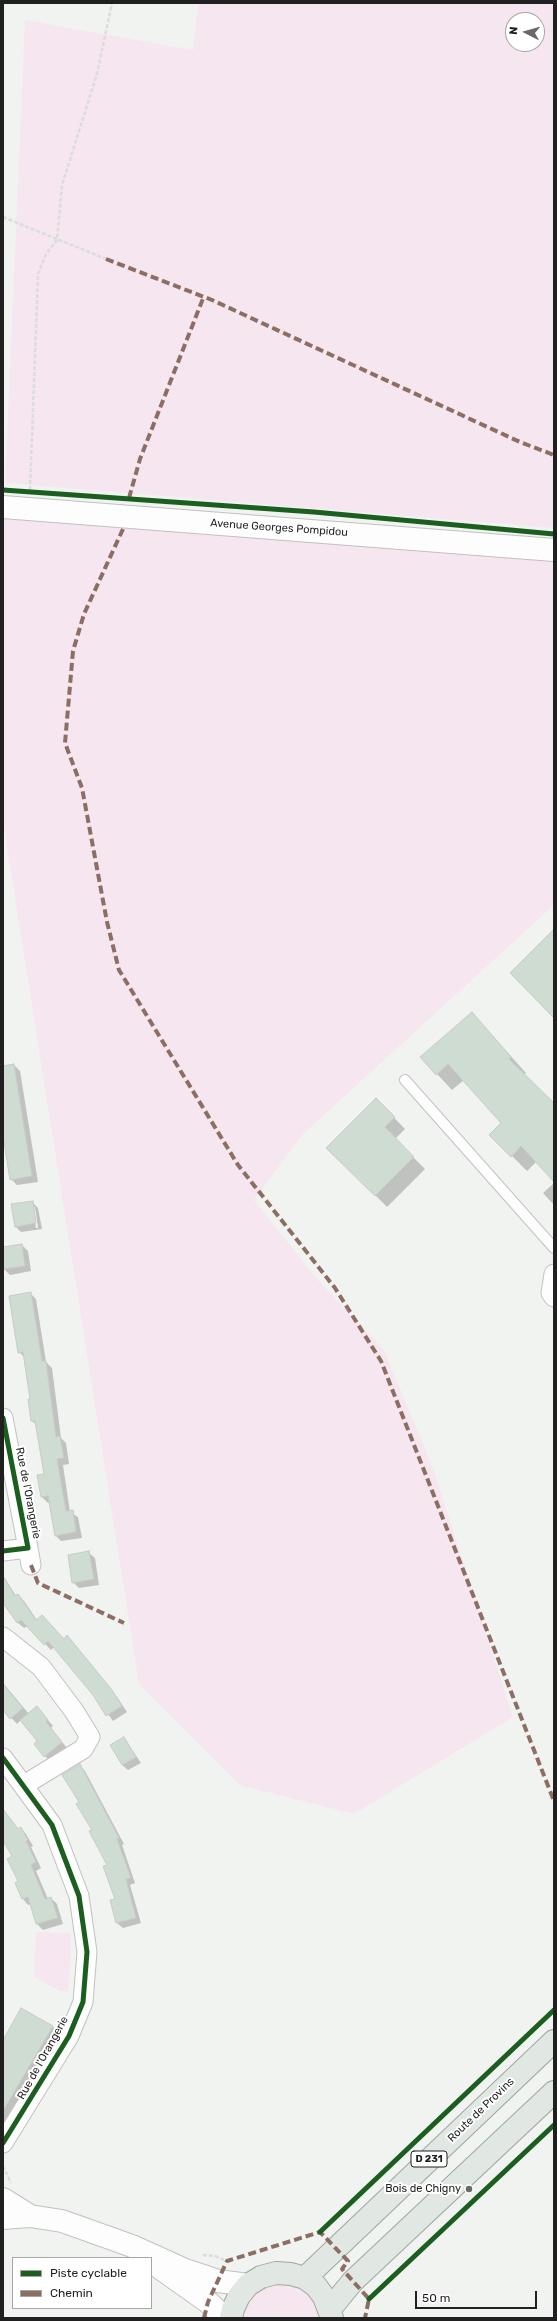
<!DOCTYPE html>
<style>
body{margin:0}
#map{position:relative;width:557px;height:2321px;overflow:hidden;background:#f1f3f1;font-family:Rubik,sans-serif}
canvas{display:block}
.frame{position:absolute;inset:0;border:4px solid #1f201f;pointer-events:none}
.legend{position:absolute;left:12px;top:2257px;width:140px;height:52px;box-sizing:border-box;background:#fff;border:1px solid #a5a6a5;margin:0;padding:5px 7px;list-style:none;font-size:12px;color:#1f201f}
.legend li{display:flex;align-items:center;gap:8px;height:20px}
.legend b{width:20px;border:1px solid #a5a6a5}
.north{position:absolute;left:505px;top:12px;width:40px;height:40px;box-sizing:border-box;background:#fff;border:1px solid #a5a6a5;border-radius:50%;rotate:276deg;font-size:11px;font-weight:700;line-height:16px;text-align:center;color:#1f201f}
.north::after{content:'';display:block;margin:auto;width:14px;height:18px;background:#686a68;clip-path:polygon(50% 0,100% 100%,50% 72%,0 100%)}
.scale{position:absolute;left:415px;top:2291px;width:122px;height:18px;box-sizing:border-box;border:2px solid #1f201f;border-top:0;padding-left:5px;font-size:12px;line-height:14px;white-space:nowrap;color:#1f201f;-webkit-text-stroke:3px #fff;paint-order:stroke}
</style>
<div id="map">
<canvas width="557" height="2321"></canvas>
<div class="frame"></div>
<ul class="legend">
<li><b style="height:5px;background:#1b5e20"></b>Piste cyclable</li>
<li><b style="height:5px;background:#8d6e63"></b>Chemin</li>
</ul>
<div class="north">N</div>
<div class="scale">50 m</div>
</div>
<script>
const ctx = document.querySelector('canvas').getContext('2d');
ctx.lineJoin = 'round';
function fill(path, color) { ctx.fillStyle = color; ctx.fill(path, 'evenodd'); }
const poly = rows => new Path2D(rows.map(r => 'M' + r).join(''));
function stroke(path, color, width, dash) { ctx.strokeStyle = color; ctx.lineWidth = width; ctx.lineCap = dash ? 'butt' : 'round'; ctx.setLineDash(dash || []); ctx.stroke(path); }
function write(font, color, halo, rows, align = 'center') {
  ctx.font = font + ' Rubik,sans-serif'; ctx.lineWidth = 4; ctx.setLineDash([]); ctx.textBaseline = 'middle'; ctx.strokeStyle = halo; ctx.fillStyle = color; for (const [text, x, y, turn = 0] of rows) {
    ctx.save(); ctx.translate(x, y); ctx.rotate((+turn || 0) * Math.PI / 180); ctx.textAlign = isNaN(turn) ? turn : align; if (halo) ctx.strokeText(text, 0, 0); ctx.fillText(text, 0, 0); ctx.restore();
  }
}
fill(poly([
 [198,3,554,3,554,528,5,483,25,20,193,50],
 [513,20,537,20,537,44,513,44],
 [3,517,554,561,554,905,303,1134,254,1200,318,1280,384,1350,433,1468,513,1717,354,1814,240,1785,139,1684,3,822],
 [36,1932,70,1933,71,1951,68,1992,63,1990,62,1992,34,1977],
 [281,2282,294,2285,306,2291,316,2301,322,2318,240,2318,240,2313,256,2291,268,2284]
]), '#f6e6f0');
fill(poly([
 [472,1013,526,1073,524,1075,554,1104,554,1180,537,1161,527,1171,491,1135,503,1123,464,1080,452,1090,422,1058],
 [14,1065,20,1071,38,1182,17,1185,11,1179,3,1132,3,1067],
 [376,1099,405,1129,395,1139,425,1169,387,1207,328,1148],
 [554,1183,554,1205,543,1193],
 [32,1202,38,1208,42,1229,21,1232,15,1226],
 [33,1207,35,1207,38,1228,36,1228],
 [22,1245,28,1251,31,1271,10,1275,4,1269,3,1248],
 [30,1293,36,1299,46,1362,52,1368,61,1438,66,1443,69,1464,63,1465,70,1512,78,1517,82,1538,61,1541,55,1535,50,1502,48,1503,42,1497,45,1475,37,1425,32,1421,32,1400,25,1358,19,1352],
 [89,1553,95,1558,99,1585,79,1588,73,1582],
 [3,1575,16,1596,18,1595,24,1601,37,1620,64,1640,67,1637,73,1643,117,1697,127,1712,113,1721,94,1695,54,1647,51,1650,28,1626,24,1628,18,1623,3,1603],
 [3,1683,29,1714,42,1713,53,1726,51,1728,67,1748,51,1762,45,1756,39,1742,21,1720,17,1724,3,1709],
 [124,1738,141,1763,128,1770,122,1765],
 [79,1765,85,1771,124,1844,122,1845,135,1883,130,1885,141,1923,123,1928,117,1923,111,1901,116,1900,108,1865,80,1802],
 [4,1811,19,1830,21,1829,26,1834,33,1846,31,1847,41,1868,36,1871,48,1899,51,1898,57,1904,63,1924,43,1930,37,1924,31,1904,28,1905,23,1899,16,1883,20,1882,13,1857,3,1839],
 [52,2026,63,2037,12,2125,3,2123,3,2042]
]), '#0003');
const building = poly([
 [554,929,554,1018,510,973,554,929],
 [472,1012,511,1057,509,1059,554,1103,554,1182,521,1146,511,1157,489,1135,501,1123,448,1064,436,1075,420,1057,472,1012],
 [14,1064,32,1176,10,1180,3,1135,3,1066,14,1064],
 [376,1098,395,1117,385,1127,414,1157,375,1196,326,1148,376,1098],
 [33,1201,36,1223,15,1227,11,1204,33,1201],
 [22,1244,25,1266,3,1269,3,1247,22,1244],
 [31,1292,42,1361,46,1361,56,1437,60,1436,64,1458,57,1459,66,1511,73,1510,76,1532,55,1536,48,1496,41,1497,37,1475,44,1474,35,1421,31,1421,28,1399,30,1399,23,1352,18,1353,9,1296,31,1292],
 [89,1551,94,1579,72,1583,68,1555,89,1551],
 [3,1576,15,1596,18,1594,36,1620,42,1615,64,1639,67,1635,112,1690,122,1706,106,1716,93,1695,48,1641,44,1645,21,1620,17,1623,3,1603,3,1576],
 [3,1684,23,1708,10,1719,3,1710,3,1684],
 [37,1706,48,1720,46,1722,62,1742,44,1757,34,1744,37,1741,20,1720,37,1706],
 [124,1737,136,1757,122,1765,110,1745,124,1737],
 [80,1764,119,1838,117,1839,131,1878,126,1879,136,1918,116,1923,110,1900,115,1899,103,1866,107,1865,89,1831,92,1830,76,1804,79,1802,62,1775,80,1764],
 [3,1809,18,1829,21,1827,28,1840,26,1841,36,1862,31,1865,45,1899,51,1897,58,1918,36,1924,28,1897,22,1899,15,1883,18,1881,7,1859,12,1856,3,1841,3,1809],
 [21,2008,53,2026,3,2111,3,2040,21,2008]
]);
fill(building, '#cedcd1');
stroke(building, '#c8cac9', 1);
const service = poly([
 [405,1080,554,1248]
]);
const minor = poly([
 [554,1274,551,1293,554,1297],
 [3,1418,28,1548,3,1551],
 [28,1548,31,1565],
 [3,1637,41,1667,74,1711,90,1737,83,1749,24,1785],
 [3,1758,52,1825,79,1896,87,1952,83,2002,69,2036,3,2143]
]);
const secondary = poly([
 [3,507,554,550],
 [3,2199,30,2216],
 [3,2218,30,2216,62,2221,132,2246,185,2270,218,2281,248,2285],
 [160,2268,208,2302,225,2318]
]);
const primary = poly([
 [305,2278,554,2041],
 [330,2309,353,2281,554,2092],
 [231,2318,233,2309,239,2296,248,2285,261,2277,276,2273,291,2274,305,2278,316,2286,324,2297,332,2318]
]);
stroke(service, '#c0c1c0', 12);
stroke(minor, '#c0c1c0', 21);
stroke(secondary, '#c0c1c0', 24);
stroke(primary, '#9ca89e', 24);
stroke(poly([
 [3,217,106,259],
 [30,490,38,274,46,254,57,240,62,185,97,74,112,3],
 [3,2166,11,2183],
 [203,2255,215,2256,227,2261]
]), '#dbdcdb', 2.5, [4, 2]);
stroke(service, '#fdfdfd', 10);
stroke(minor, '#fdfdfd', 19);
stroke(secondary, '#fdfdfd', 22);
stroke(primary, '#e1e7e2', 22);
stroke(poly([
 [106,259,212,300,520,442,554,455],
 [129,498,140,459,204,296],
 [123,529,84,614,73,651,65,743,82,788,107,922,119,970,238,1165,335,1288,381,1361,554,1801],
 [31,1565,38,1583,124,1623],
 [204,2318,208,2302,227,2261,320,2232,348,2261,342,2269,369,2299,365,2318]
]), '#8d6e63', 4, [8, 4]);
stroke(poly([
 [3,490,314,512,554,534],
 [3,1418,28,1548,3,1551],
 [3,1758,52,1825,79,1896,87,1952,83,2002,69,2036,3,2143],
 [320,2232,554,2010],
 [369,2299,554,2125]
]), '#1b5e20', 5);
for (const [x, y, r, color] of [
 [469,2189,4,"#686a68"]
]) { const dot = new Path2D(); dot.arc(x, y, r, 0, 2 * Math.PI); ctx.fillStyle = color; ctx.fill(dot); stroke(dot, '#fff', 1.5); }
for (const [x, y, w] of [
 [429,2159,36]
]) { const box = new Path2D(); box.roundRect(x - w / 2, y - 8, w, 16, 3); ctx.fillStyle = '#fff'; ctx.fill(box); stroke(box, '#1f201f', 1); }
write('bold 10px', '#1f201f', null, [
 ["D 231",429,2159]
]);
write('11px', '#1f201f', '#fff', [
 ["Avenue Georges Pompidou",279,528,4],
 ["Rue de l'Orangerie",28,1493,79],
 ["Rue de l'Orangerie",43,2058,-61],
 ["Route de Provins",481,2110,-44]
]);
write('11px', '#1f201f', '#fff', [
 ["Bois de Chigny",461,2189]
], 'right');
</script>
